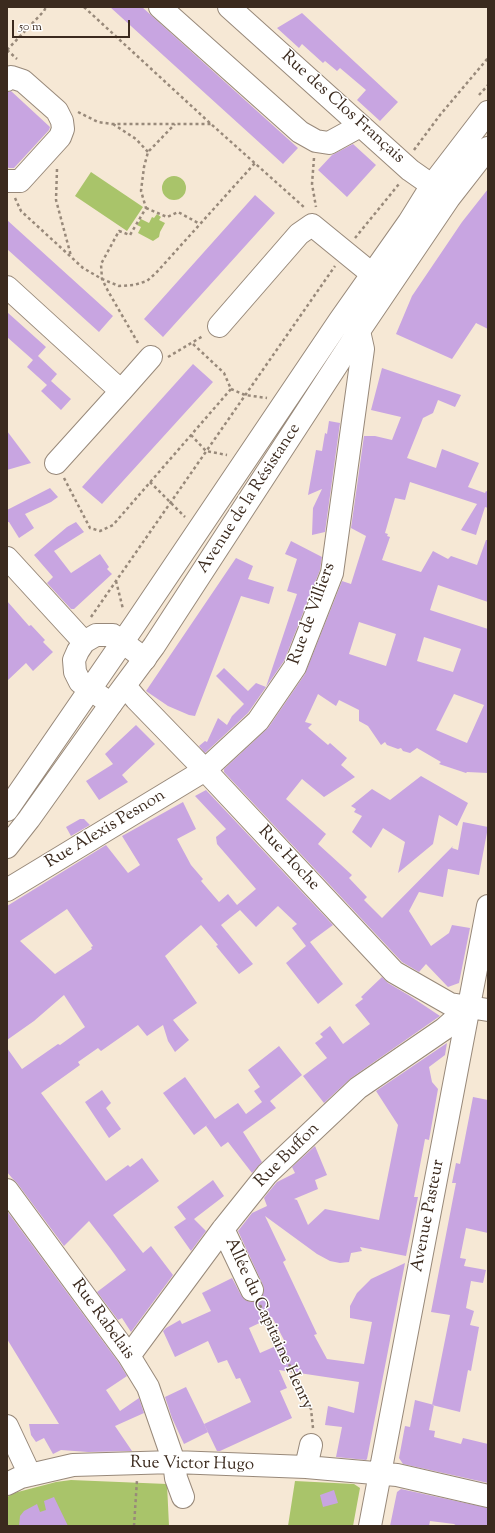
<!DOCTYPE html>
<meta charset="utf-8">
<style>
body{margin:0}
#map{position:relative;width:495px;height:1533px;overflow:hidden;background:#f6e8d5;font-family:"Sorts Mill Goudy",serif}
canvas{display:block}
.frame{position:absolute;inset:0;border:8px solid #3b2a1e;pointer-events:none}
.scale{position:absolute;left:12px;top:20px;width:118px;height:18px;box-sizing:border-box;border:2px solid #3b2a1e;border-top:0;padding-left:5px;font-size:12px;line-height:14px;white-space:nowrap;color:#3b2a1e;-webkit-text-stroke:3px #fff;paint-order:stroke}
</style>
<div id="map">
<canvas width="495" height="1533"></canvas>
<div class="frame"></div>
<div class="scale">50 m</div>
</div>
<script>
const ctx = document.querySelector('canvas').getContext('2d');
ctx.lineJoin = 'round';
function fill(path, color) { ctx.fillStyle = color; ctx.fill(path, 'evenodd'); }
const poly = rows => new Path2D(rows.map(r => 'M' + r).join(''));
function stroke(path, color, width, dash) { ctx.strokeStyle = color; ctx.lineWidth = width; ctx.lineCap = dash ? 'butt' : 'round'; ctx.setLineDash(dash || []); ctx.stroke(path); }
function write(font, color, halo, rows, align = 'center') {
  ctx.font = font + ' "Sorts Mill Goudy",serif'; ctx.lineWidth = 3; ctx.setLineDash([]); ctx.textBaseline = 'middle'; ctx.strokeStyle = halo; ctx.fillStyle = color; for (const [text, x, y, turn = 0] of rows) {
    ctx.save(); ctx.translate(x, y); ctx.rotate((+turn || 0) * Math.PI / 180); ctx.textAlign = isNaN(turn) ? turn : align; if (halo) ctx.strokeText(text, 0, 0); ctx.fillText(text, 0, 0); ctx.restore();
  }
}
fill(poly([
 [91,172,143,207,127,231,75,196],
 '162 188a12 12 0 1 1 24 0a12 12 0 1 1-24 0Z',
 [157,214,161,217,159,220,165,223,160,232,159,237,153,241,138,233,141,227,137,225,141,219,149,223,152,217,154,218],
 [71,1480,167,1484,169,1526,7,1526,7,1497,14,1493,56,1482],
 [295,1481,354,1484,360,1488,353,1526,288,1526]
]), '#a9c46a');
fill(poly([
 [110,7,142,7,298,148,283,164],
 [302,13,398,102,380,121,357,100,366,90,340,68,337,71,325,61,323,63,302,44,299,48,277,28],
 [11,91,50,127,49,130,14,168,9,168,7,167,7,92],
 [353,144,376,165,347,197,318,170,332,155],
 [488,189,488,329,476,323,452,359,396,334,412,296,462,222],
 [255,195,275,213,163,337,144,319],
 [7,220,113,316,99,332,7,249],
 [7,312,46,347,38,356,57,374,51,381,71,399,61,410,41,391,47,385,27,367,33,360,7,337],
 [193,364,213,382,102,504,82,487],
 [382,368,461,395,455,407,438,400,433,413,423,418,407,458,436,468,442,449,479,463,468,487,485,493,486,491,488,492,488,508,485,507,476,535,461,530,477,504,410,482,405,500,395,498,385,533,388,534,387,536,390,537,382,560,421,572,433,551,448,559,451,556,477,565,486,540,488,540,488,602,438,585,430,610,488,629,488,773,467,772,466,773,439,764,441,762,417,748,410,753,403,751,401,748,398,749,387,745,385,742,381,745,368,726,359,721,359,710,339,700,336,706,318,694,305,722,312,724,308,728,328,745,330,743,347,758,341,765,355,777,324,797,302,779,286,799,326,834,318,844,352,875,349,878,367,897,364,900,382,918,453,846,452,848,458,850,463,822,488,827,479,875,448,869,443,897,419,892,409,911,431,946,449,933,452,925,470,928,459,983,448,987,426,964,419,972,402,962,224,772,224,769,268,728,305,674,342,581,351,584,366,536,351,528,364,436,375,436,392,440,401,417,371,410],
 [359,622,396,634,386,666,349,654],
 [424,637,461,649,453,672,417,661],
 [454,694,484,705,467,743,436,730],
 [329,421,340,423,325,532,312,535,313,508,322,489,308,495,316,450,322,451,325,433,327,434],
 [7,431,31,463,7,470],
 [50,488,58,497,51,502,25,514,34,528,19,538,9,522,7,522,7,510],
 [76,522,84,532,54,551,71,573,100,554,109,567,107,569,112,574,74,609,71,609,47,583,53,577,34,555,67,527],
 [291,541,322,557,320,570,284,661,248,713,205,753,199,746,205,741,207,742,218,718,227,725,232,716,244,704,216,676,224,668,248,691,256,683,266,687,297,594,287,591,297,559,285,554],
 [236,558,253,566,248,579,274,587,269,604,241,596,195,716,189,715,168,706,146,691],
 [7,601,29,626,31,625,45,640,43,642,53,652,33,671,26,663,7,681],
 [136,725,155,744,122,775,128,782,99,800,86,781,113,764,105,754],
 [421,776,468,803,457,826,439,815,433,844,398,873,405,842,383,828,371,848,352,832,362,816,354,812,356,809,351,806,372,789,390,800],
 [206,790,333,925,310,942,343,984,318,1004,286,963,306,946,292,928,297,924,278,906,256,927,240,910,221,925,253,964,239,974,216,946,218,945,201,925,165,956,197,1003,173,1020,189,1040,175,1052,168,1041,163,1025,147,1036,138,1025,101,1051,98,1048,78,1062,80,1065,41,1093,106,1181,128,1165,130,1167,142,1158,159,1181,113,1215,143,1253,151,1246,173,1275,131,1332,122,1318,118,1320,97,1292,126,1270,110,1248,89,1221,64,1246,17,1183,12,1178,7,1172,7,1048,22,1069,58,1044,60,1045,85,1027,64,995,34,1021,7,1040,7,906,106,845,128,873,140,865,122,836,183,802,196,829,177,839,191,865,203,879,201,881,219,902,228,894,237,905,256,889,217,844,216,837,226,829,195,796],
 [67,909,93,946,91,947,92,949,55,974,20,941],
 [80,819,84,819,90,825,71,836,66,827],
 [382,977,388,983,410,996,440,1016,351,1078,324,1103,303,1076,327,1058,315,1043,323,1037,320,1034,330,1026,343,1044,370,1024,355,1005,363,999,361,997],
 [447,1043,445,1055,429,1067,432,1082,438,1089,429,1140,425,1139,414,1197,418,1197,406,1256,360,1247,362,1251,351,1253,349,1262,340,1263,330,1261,317,1254,265,1216,286,1260,283,1262,317,1334,314,1335,327,1359,364,1364,372,1322,350,1318,350,1306,357,1293,371,1279,405,1263,367,1459,366,1460,336,1457,342,1427,325,1425,328,1406,354,1413,359,1382,279,1370,287,1388,280,1391,292,1418,220,1451,217,1451,204,1424,251,1402,240,1378,236,1379,227,1360,218,1363,208,1341,175,1357,163,1331,166,1328,180,1320,182,1324,211,1311,202,1293,232,1278,241,1295,245,1300,251,1302,257,1301,262,1297,264,1291,263,1285,238,1231,252,1213,267,1206,264,1198,267,1194,277,1182,295,1173,292,1167,315,1146,327,1175,315,1180,318,1189,294,1199,297,1200,308,1225,325,1209,379,1220,398,1125,376,1091],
 [272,1317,285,1342,260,1353,249,1328],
 [279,1046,302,1075,270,1101,276,1108,243,1132,262,1162,252,1173,228,1142,221,1147,206,1126,211,1122,194,1135,163,1093,185,1077,215,1119,238,1103,246,1114,262,1102,254,1091,260,1087,248,1070],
 [102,1090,111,1103,106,1108,121,1129,109,1138,85,1102],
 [473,1097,488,1100,488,1233,466,1228,460,1258,466,1259,464,1266,486,1270,483,1283,471,1281,466,1308,474,1311,470,1325,479,1327,471,1371,468,1370,460,1412,432,1405,450,1315,431,1312,456,1183,452,1183,456,1163,460,1164],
 [213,1180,224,1196,194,1219,206,1231,191,1251,174,1227,186,1219,177,1207],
 [7,1211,119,1363,127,1376,106,1390,120,1411,139,1398,144,1413,115,1426,132,1451,88,1452,61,1450,53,1454,44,1438,36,1442,31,1435,29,1424,59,1424,7,1339],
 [186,1387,208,1432,184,1444,172,1418,165,1397],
 [415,1400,434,1405,429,1430,435,1431,434,1437,461,1444,463,1438,488,1444,488,1483,403,1464,399,1458,405,1426,410,1427],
 [401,1489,488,1508,488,1526,457,1526,454,1524,430,1521,429,1526,390,1526,397,1492],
 [334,1490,338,1503,323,1507,320,1495],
 [54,1497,68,1526,19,1526,20,1516,24,1511,37,1504,40,1512,46,1510,44,1501]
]), '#c8a5e1');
const minor = poly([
 [160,7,300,132,316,141,329,143,360,126],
 [229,7,410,170,447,196],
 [7,80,11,77,23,81,57,111,62,121,63,129,60,137,20,181,7,181],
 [7,287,121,391,151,357],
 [219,326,299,234,312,225,372,274],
 [56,463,121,391],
 [7,558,84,642],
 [125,686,136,699,205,770,394,972,450,1004,488,1010],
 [111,704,80,682,75,672,74,660,78,651,84,642,96,635,113,635,145,659],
 [7,890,205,770,258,721,295,667,332,573,363,349,359,331],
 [7,1190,129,1356,148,1387,174,1462,176,1478,183,1497],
 [223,1229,252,1290],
 [129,1356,223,1229,267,1174,358,1088,444,1029,469,1007],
 [7,1426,30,1475],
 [306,1467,311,1445],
 [7,1484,21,1477,73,1465,174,1462,306,1467,397,1475,488,1496],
 [370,1526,488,906]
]);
const major = poly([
 [7,810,135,624,340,320,409,222,432,185,488,112],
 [7,847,29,819,111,704,154,646,359,331,449,198,488,148]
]);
stroke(minor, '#98897a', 24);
stroke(major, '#98897a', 24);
stroke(poly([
 [84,7,211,124,305,208],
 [7,50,17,59],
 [7,50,44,11,46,7],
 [479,95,488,85],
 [78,112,98,122,112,124,211,124],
 [113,124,136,139,148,152],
 [414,150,440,115,488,58],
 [314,158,312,184,316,207],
 [57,169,56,200,71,256],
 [15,198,21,211,83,268,102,279,119,286,134,285,147,281,156,273,255,163],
 [146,208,167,217,178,212,200,224],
 [355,238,399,184],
 [138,343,108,291,102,279,101,264,119,231,130,235,146,208,141,191,144,167,148,152,175,124],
 [168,357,203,336],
 [231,389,245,395,267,398],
 [191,435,206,451,227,455],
 [64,478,90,528,100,531,113,525,231,389,224,373,192,343],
 [150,482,185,517],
 [116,581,123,609],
 [91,617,335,266],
 [260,1305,311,1409,313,1428],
 [134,1526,137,1480]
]), '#98897a', 2.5, [3, 3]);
stroke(minor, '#fff', 22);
stroke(major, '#fff', 22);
write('17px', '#3b2a1e', '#fff', [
 ["Rue des Clos Français",342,108,42],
 ["Avenue de la Résistance",250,499,-57],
 ["Rue de Villiers",313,614,-70],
 ["Rue Alexis Pesnon",106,830,-31],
 ["Rue Hoche",288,859,47],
 ["Rue Buffon",288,1156,-45],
 ["Avenue Pasteur",429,1216,-79],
 ["Rue Rabelais",102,1320,54],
 ["Allée du Capitaine Henry",268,1324,65],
 ["Rue Victor Hugo",192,1465,1]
]);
</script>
